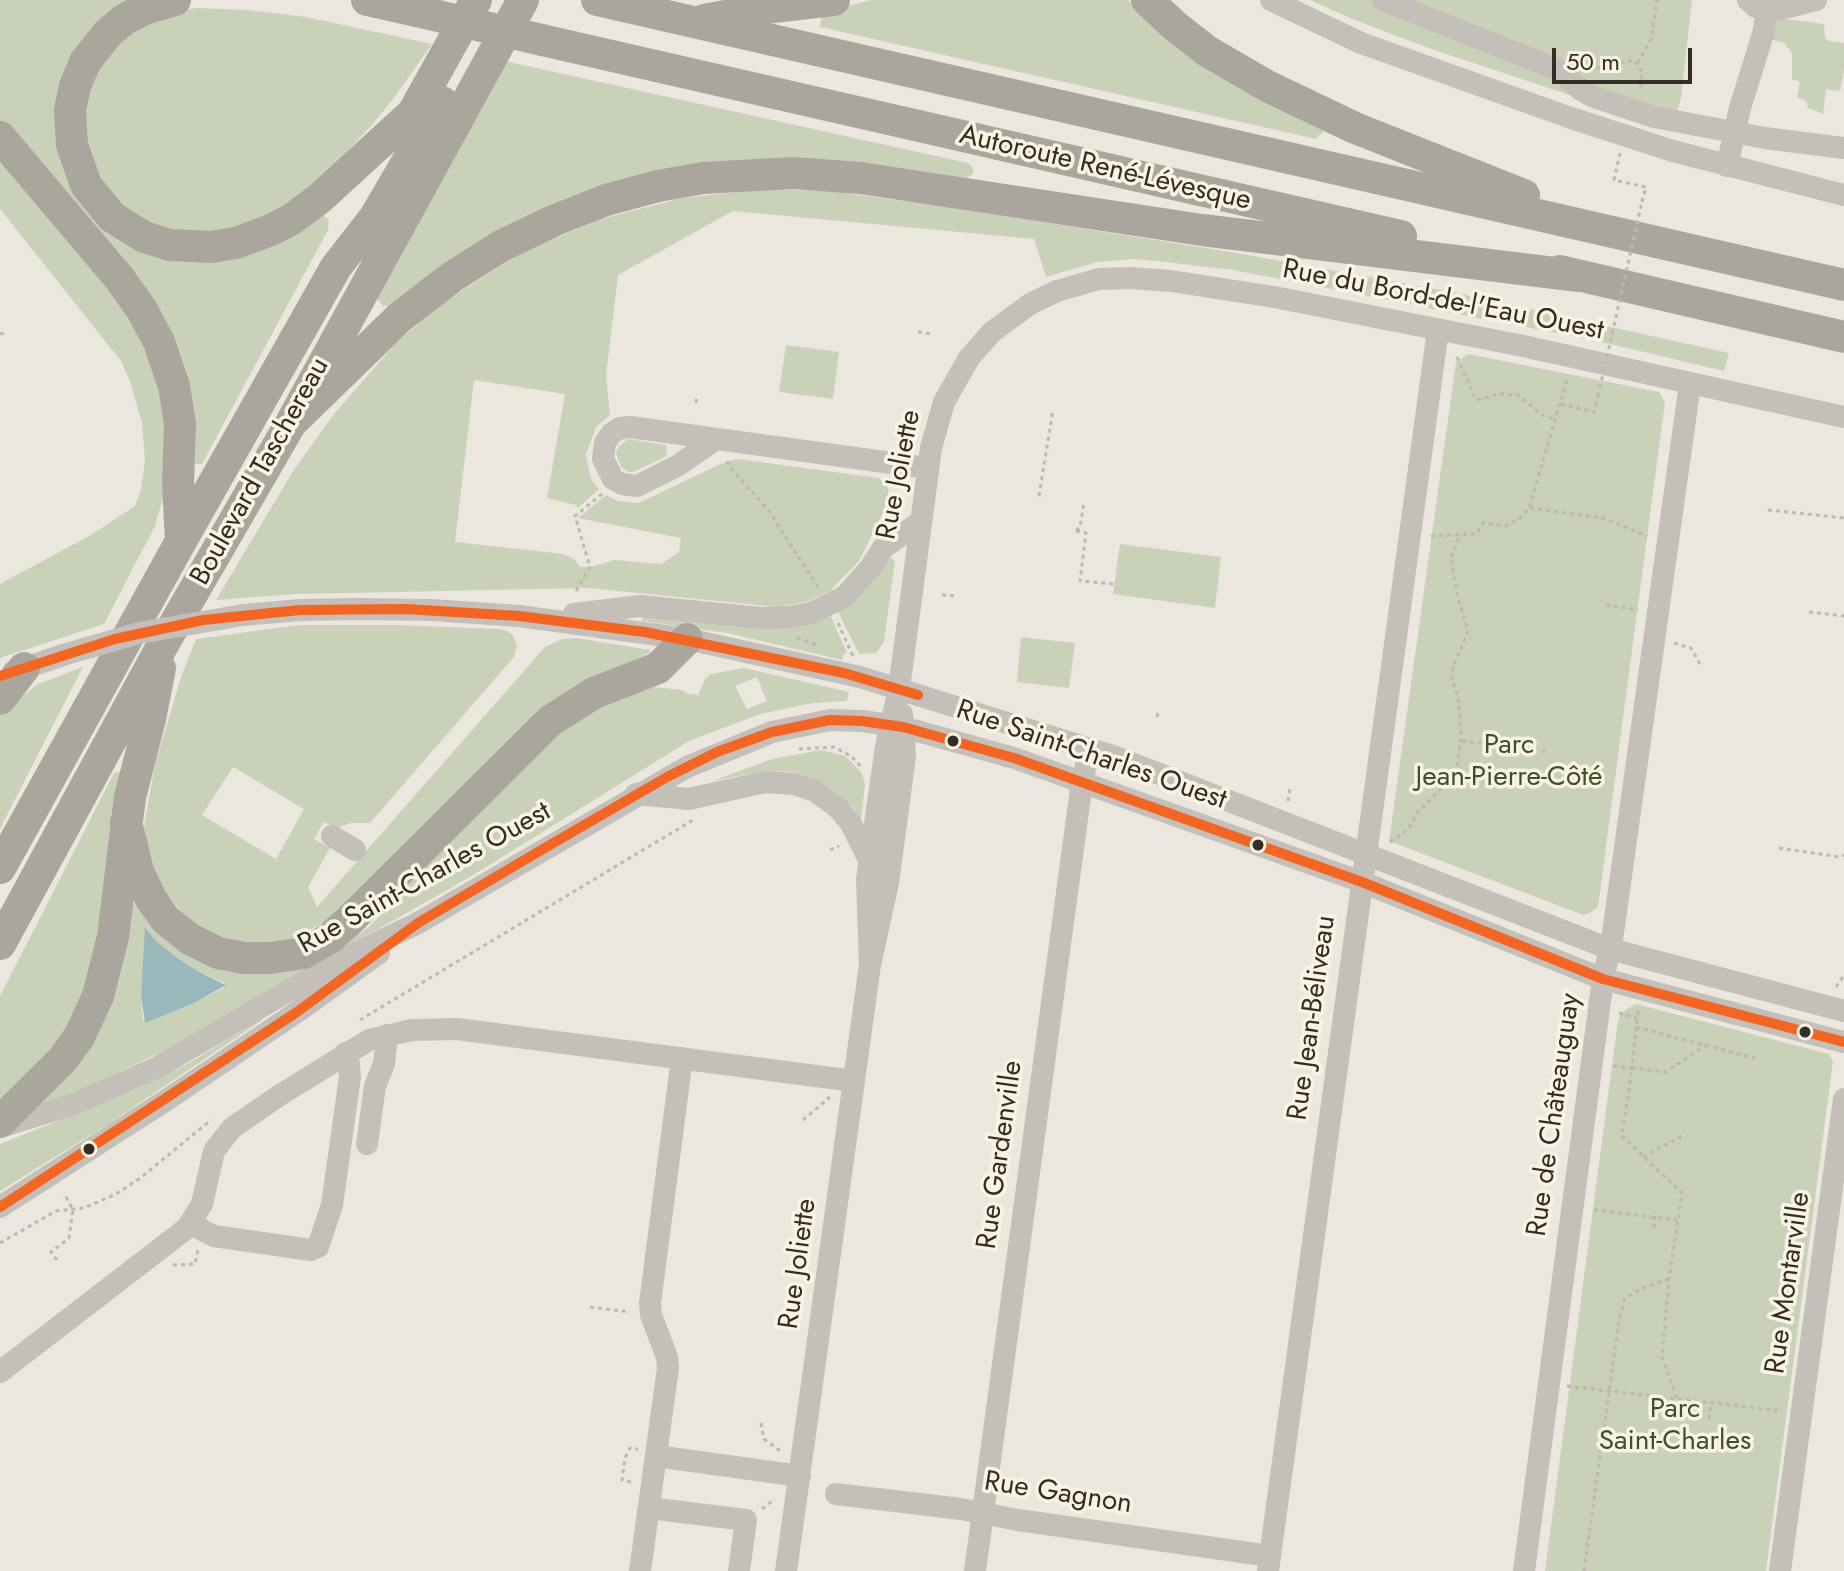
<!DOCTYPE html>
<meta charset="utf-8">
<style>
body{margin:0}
#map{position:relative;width:1844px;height:1571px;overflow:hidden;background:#ebe7de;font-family:Jost,sans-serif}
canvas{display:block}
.scale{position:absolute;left:1552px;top:48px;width:140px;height:36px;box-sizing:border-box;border:4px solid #342d26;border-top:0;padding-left:10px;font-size:24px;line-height:28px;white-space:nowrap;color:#342d26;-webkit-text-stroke:6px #f9f3e4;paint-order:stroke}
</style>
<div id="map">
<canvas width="1844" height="1571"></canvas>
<div class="scale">50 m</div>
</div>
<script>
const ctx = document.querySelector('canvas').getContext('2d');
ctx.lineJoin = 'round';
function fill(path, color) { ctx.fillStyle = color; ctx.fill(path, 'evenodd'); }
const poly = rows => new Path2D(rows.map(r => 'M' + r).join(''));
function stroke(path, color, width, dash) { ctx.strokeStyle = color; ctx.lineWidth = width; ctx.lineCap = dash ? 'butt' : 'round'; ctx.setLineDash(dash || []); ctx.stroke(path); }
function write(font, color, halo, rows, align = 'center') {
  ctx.font = font + ' Jost,sans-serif'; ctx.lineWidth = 7; ctx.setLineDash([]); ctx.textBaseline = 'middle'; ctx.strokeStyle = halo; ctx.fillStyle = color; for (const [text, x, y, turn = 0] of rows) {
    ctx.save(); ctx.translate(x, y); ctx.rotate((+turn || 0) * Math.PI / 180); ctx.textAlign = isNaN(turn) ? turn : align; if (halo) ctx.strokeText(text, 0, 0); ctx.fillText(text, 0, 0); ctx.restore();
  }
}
fill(poly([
 [0,0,145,0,123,11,63,136,147,248,323,215,329,220,328,230,202,464,196,464,190,460,188,404,0,123],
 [872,0,1128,0,1148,20,1321,127,1323,132,1316,139,820,27,822,12],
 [1310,0,1692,0,1681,98,1672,129,1434,50,1352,19],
 [198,8,248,10,306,17,432,44,393,99,372,125,331,169,289,202,252,223,219,234,180,235,141,221,109,195,88,157,84,105,96,68,131,28,180,10],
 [1779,18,1824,24,1825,38,1829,41,1844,43,1844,70,1840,91,1826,89,1823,114,1808,108,1806,101,1797,97,1800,82,1792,79,1792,53,1784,43,1770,39,1771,25],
 [500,60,968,163,973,168,973,174,967,178,769,159,714,162,547,206,493,234,447,261,389,306,383,306,378,300,378,295],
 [0,155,130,316,164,394,165,491,155,526,104,624,0,658,0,584,91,535,135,506,141,489,145,460,142,423,130,381,121,361,0,209],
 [765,189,831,191,954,208,1231,252,1447,291,1729,353,1724,371,1598,341,1421,307,1422,300,1417,300,1415,305,1233,270,1157,261,1134,259,1097,262,1046,277,1034,239,733,211,618,275,606,376,610,415,596,427,586,455,591,479,599,489,578,508,576,505,547,498,565,394,474,380,455,542,564,554,575,560,580,567,590,567,615,560,661,564,679,552,681,538,578,518,606,495,618,501,639,503,720,464,737,459,879,478,889,489,884,511,859,561,830,591,806,602,777,607,588,588,297,594,216,600,293,471,334,414,396,343,440,305,520,253,601,219,682,198],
 [786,345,839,352,833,399,779,392],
 [1468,354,1659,392,1665,402,1598,907,1590,913,1583,915,1389,841,1456,362],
 [628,439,666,445,667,456,633,472,629,472,621,467,616,453,619,446],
 [1120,544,1221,557,1215,608,1113,594],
 [890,557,895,561,884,642,876,653,859,654,837,610,871,583],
 [642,614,830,614,847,653,844,653,842,660,727,633,642,621],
 [299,625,397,625,501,629,512,634,517,645,514,657,370,823,351,823,336,828,324,822,314,839,330,848,308,887,317,907,545,647,562,639,576,638,650,650,651,652,553,700,337,913,323,923,292,939,276,942,258,944,228,941,190,922,156,881,145,840,144,827,155,764,182,674,196,639],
 [233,767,304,809,276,859,202,815],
 [1021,637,1075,643,1069,688,1017,682],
 [83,667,30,770,0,829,0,714,38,684],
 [744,668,849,692,847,701,813,703,760,714,689,741,475,874,172,1047,83,1089,40,1105,39,1103,110,1008,123,963,132,897,193,953,352,939,369,927,383,912,380,909,581,712,654,687,682,690,688,694,698,695,706,678,711,674],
 [757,677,767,701,747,709,735,686],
 [146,928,155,940,176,957,199,972,225,983,223,988,196,1002,143,1021,141,996],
 [821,750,845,756,862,773,865,785,861,819,853,807,833,790,819,781,793,772,764,771,712,781,772,759],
 [119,772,124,775,100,949,80,1011,34,1074,0,1099,0,996,114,773],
 [1636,1004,1829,1054,1833,1061,1766,1571,1545,1571,1618,1020,1622,1012],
 [263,1018,261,1021,110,1123,0,1191,0,1144,139,1088,189,1063]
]), '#c9d2b8');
fill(poly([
 [145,927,155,940,176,957,199,972,226,985,196,1002,145,1023,141,996]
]), '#9ab7bc');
stroke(poly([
 [1638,63,1651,39,1657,0],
 [1589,70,1634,60,1642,72,1640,92],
 [1620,153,1614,180,1646,187,1642,202],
 [918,332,932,334],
 [0,334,7,332],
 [1457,357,1476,400,1499,394,1518,395,1542,415,1556,420],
 [696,403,697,396],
 [1561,404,1594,412,1598,396],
 [727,461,729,466,769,511,818,587],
 [1039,496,1053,410],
 [1530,508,1603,518,1647,536],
 [1768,510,1844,518],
 [1076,531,1086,533,1080,581,1114,584],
 [1076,531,1080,527,1084,502],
 [1431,536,1476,534,1483,523,1505,526,1519,519,1529,508,1568,376],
 [576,591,590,567,575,516,602,494],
 [942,595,957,596],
 [1606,605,1638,610],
 [1809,612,1844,616],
 [838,623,853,656],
 [797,638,820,646],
 [1674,643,1691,648,1700,664],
 [1157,717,1158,710],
 [1462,741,1549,752],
 [799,749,834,747,851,756,863,769],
 [1288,801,1290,788],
 [1390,842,1409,829,1417,813,1457,772,1461,733,1458,697,1452,679,1453,667,1468,631,1457,594,1451,559,1460,534],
 [1779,848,1840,857,1844,855],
 [830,850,839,846],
 [1836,987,1844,975],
 [1619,1013,1637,1018],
 [360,1020,693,820],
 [1636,1027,1755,1058],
 [1613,1066,1632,1068,1638,1011],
 [803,1120,830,1097],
 [1643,1157,1684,1135],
 [1594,1210,1678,1220],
 [1654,1228,1655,1211],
 [0,1243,56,1211,84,1208,116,1194,139,1179,211,1120],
 [57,1260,51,1252,69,1238,73,1210,64,1193],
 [173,1265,195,1264,198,1250],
 [590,1307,630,1312],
 [1567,1386,1782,1411],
 [1677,1398,1662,1357,1669,1279,1682,1193,1622,1136,1632,1068,1666,1072,1706,1045],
 [1709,1419,1711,1402],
 [761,1423,764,1439,783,1453],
 [631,1482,622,1480,625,1458,630,1448,638,1449],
 [762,1509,775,1499],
 [1584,1571,1619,1321,1625,1298,1643,1288,1669,1279]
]), '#bdb8b0', 3, [4, 4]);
stroke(poly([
 [1271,0,1361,43,1571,118,1673,151,1844,195],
 [1383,0,1559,70,1581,90,1594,97,1654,117,1765,138,1844,148],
 [1748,0,1756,7,1776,10,1816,0],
 [1727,166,1740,108,1763,34,1769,0],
 [715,440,677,466,637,486,622,484,613,479,603,459,605,443,611,434,620,428,630,427,928,468],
 [574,614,640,606,761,618,788,617,811,613,844,597,870,568,883,548,920,522],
 [243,615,300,610,359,609,432,610,519,616,687,639,860,677,1113,756,1610,949,1844,1011],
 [13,672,63,655],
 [636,794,689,799,765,782,794,784,815,791,838,808,850,822,869,860],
 [332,836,355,850],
 [870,965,867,879,886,747,899,689,931,448,944,402,969,358,992,332,1030,304,1057,291,1099,279,1130,278,1171,281,1274,297,1523,346,1844,417],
 [0,1127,74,1104,156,1068,340,961,418,923,687,767,772,732,830,720,862,721,903,727,1014,758,1362,882,1603,979,1844,1042],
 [367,1144,375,1086,384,1064,387,1035],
 [0,1207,168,1099,297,1012,379,953],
 [194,1220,200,1229,214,1236,311,1250,318,1247,332,1205,350,1077,349,1064,345,1053],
 [0,1372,187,1228,202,1204,214,1151,232,1128,280,1095,369,1040,412,1030,457,1029,854,1081],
 [656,1456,800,1476],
 [836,1494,961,1509,1018,1520,1270,1556],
 [649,1508,746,1520,739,1571],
 [640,1571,668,1368,667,1357,651,1315,650,1303,682,1058],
 [786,1571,870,965,888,883,905,756,902,714],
 [975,1571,1082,782,1090,748],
 [1268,1571,1438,330],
 [1524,1571,1603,979,1612,940,1690,384],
 [1780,1571,1844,1099]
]), '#c4bfb8', 22);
stroke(poly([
 [175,0,147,8,125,19,108,33,85,62,75,86,70,110,72,145,86,185,112,217,144,237,170,245,211,247,236,243,271,230,292,219,320,198,415,111],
 [367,0,416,11],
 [597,0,1844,285],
 [1147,0,1175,26,1207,51,1267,86,1355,128,1524,195],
 [704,20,773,7,834,0],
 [542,40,1401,236],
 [409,120,476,0],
 [0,137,120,279,142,310,159,342,174,386,180,424,178,484,181,541],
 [1560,271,1844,337],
 [291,423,400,317,452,277,501,246,553,221,606,200,658,186,703,178,793,173,860,178,1202,230,1579,276],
 [0,699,24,668],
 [126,822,138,871,151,899,166,920,190,939,218,953,244,958,270,958,304,953,330,938,351,919,550,721,594,693,658,668,687,639],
 [0,868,181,541,336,267,375,217,442,102],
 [0,944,166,639,291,423,523,0],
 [0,1122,63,1059,79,1037,98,996,113,937,130,797,150,719,160,668]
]), '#aaa69d', 32);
stroke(poly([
 [1598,396,1642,202]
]), '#bdb8b0', 3, [4, 4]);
stroke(poly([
 [63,655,139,633,243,615]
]), '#c4bfb8', 22);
stroke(poly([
 [416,11,542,40]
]), '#aaa69d', 32);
stroke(poly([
 [0,676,115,639,203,620,300,610,406,609,519,616,645,632,844,673,918,695],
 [0,1207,297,1012,418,923,543,849,667,777,717,752,772,732,830,720,862,721,903,727,1014,758,1362,882,1603,979,1844,1042]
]), '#f26522', 10);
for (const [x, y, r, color] of [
 [953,741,7,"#342d26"],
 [1258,845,7,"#342d26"],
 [1805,1032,7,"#342d26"],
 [89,1149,7,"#342d26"]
]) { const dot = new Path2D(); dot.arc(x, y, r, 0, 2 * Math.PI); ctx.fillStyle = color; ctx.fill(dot); stroke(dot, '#f9f3e4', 3); }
write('28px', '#342d26', '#f9f3e4', [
 ["Autoroute René-Lévesque",1105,169,13],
 ["Rue du Bord-de-l'Eau Ouest",1443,301,11],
 ["Boulevard Taschereau",261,472,-61],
 ["Rue Joliette",900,475,-79],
 ["Rue Saint-Charles Ouest",1091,756,19],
 ["Rue Saint-Charles Ouest",425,879,-29],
 ["Rue Jean-Béliveau",1313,1018,-82],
 ["Rue de Châteauguay",1555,1115,-82],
 ["Rue Gardenville",1001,1155,-82],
 ["Rue Joliette",799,1264,-82],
 ["Rue Montarville",1789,1283,-82],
 ["Rue Gagnon",1058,1494,9]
]);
write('28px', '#3d522a', '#f9f3e4', [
 ["Parc",1509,746],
 ["Jean-Pierre-Côté",1509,778],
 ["Parc",1675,1410],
 ["Saint-Charles",1675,1442]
]);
</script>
